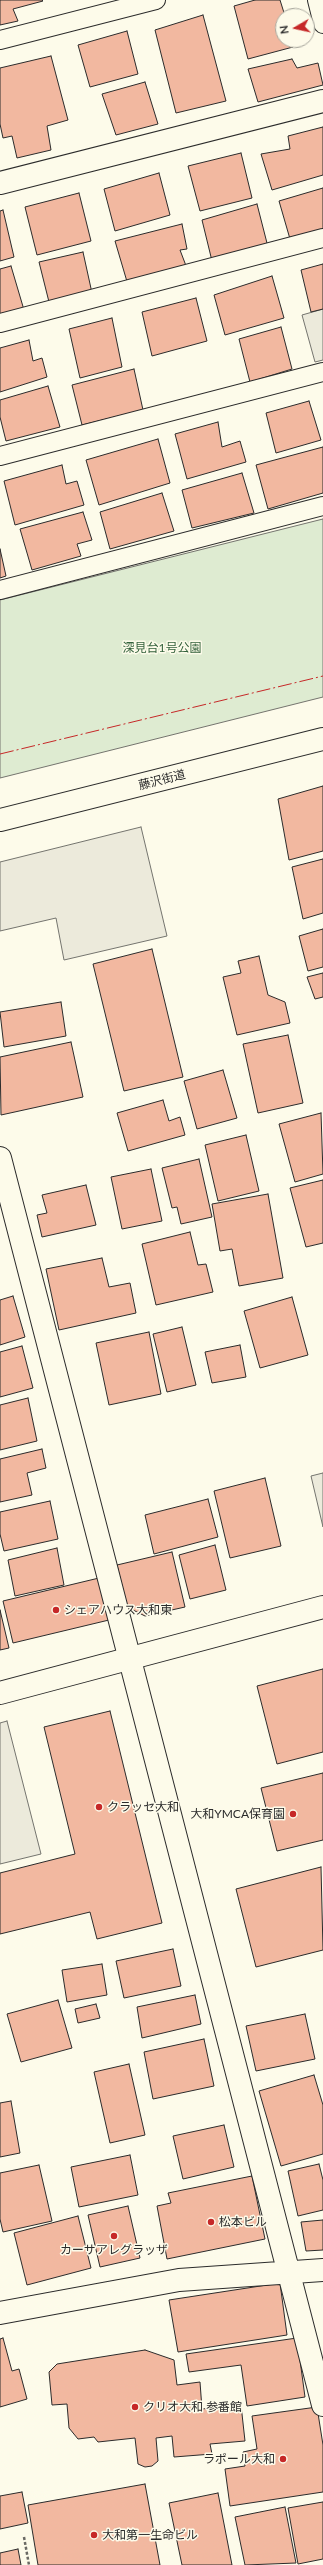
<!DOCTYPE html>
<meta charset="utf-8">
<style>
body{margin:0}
#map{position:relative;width:323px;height:2565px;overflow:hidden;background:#fdfbea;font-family:Lato,sans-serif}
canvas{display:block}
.north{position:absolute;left:275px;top:8px;width:40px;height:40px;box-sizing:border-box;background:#fdfbea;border:1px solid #a9a89e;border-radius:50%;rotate:261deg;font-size:11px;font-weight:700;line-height:16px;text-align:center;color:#2b2b2b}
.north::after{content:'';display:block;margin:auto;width:14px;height:18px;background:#c62828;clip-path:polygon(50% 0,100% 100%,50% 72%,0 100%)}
</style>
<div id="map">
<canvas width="323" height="2565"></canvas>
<div class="north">N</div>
</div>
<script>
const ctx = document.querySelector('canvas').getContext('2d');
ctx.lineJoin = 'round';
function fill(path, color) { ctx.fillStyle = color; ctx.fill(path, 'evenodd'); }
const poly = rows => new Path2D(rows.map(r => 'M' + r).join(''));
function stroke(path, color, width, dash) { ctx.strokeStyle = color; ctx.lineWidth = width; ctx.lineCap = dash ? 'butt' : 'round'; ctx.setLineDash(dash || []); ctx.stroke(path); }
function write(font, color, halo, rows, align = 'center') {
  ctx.font = font + ' Lato,"Noto Sans JP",sans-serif'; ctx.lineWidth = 3; ctx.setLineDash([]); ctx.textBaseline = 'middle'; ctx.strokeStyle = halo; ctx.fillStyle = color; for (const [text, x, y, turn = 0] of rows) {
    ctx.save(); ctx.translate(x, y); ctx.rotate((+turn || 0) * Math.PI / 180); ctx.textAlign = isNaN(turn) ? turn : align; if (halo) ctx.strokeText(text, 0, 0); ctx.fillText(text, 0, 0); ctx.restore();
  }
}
const green = poly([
 [323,519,323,697,0,778,0,600,323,519]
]);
fill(green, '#deebd1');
stroke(green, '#74746e', 1);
const parking = poly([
 [323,309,323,360,315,362,302,315,323,309],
 [141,827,167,936,64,960,56,918,0,931,0,862,141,827],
 [323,1473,323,1527,311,1476,323,1473],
 [7,1721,41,1854,0,1864,0,1723,7,1721]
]);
fill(parking, '#eceadb');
stroke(parking, '#74746e', 1);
const building = poly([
 [0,0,42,0,43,1,13,9,18,21,0,25,0,0],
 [255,0,280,0,285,16,283,16,283,40,291,40,293,47,248,59,234,6,255,0],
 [203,15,226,101,176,113,155,30,203,15],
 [127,31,138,74,90,87,78,45,127,31],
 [51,56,68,120,47,126,51,150,17,158,12,136,3,138,0,124,0,68,51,56],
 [292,59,297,68,318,63,323,85,258,102,248,69,292,59],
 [145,82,158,124,116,135,102,94,145,82],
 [323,127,323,175,272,190,261,154,290,149,288,136,323,127],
 [241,153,252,198,200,211,188,166,241,153],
 [159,173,170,215,115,231,104,189,159,173],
 [323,188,323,230,290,239,279,201,323,188],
 [79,193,91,241,37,255,25,207,79,193],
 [257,204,268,247,212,261,202,220,257,204],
 [3,210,14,257,0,261,0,211,3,210],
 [182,224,187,249,180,250,188,271,128,285,115,241,182,224],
 [83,252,92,293,49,302,39,262,83,252],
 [323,264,323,309,311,312,301,270,323,264],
 [11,266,24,310,0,315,0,269,11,266],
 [272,276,284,318,225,335,214,295,272,276],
 [196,298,207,341,152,356,142,312,196,298],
 [112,318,122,367,80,378,69,329,112,318],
 [281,327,292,369,250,382,239,339,281,327],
 [29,340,33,361,42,358,47,377,0,392,0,348,29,340],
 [134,369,143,410,82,425,72,385,134,369],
 [48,386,60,427,6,441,0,417,0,400,48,386],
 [309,401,321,440,276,453,266,413,309,401],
 [218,422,222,447,240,441,246,462,187,479,175,434,218,422],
 [158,439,170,483,99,505,86,460,158,439],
 [323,447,323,493,268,509,256,465,323,447],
 [62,465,66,484,77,481,84,505,15,525,4,481,62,465],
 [242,473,254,513,192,528,182,490,242,473],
 [162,493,174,531,110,549,100,512,162,493],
 [83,512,92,540,77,544,81,556,32,570,20,529,83,512],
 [0,549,6,576,0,578,0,549],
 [323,786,323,851,289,860,278,799,323,786],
 [323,859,323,913,303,919,292,867,323,859],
 [323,929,323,967,308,971,299,936,323,929],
 [152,949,183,1077,124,1091,93,964,152,949],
 [259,956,268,995,285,1002,290,1023,237,1035,223,977,241,973,238,961,259,956],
 [323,973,323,997,315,999,307,977,323,973],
 [61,1002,66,1036,4,1047,0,1012,61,1002],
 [288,1035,303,1103,258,1113,243,1044,288,1035],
 [71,1042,83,1097,1,1115,0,1057,71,1042],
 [223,1070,237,1118,197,1129,184,1081,223,1070],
 [163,1100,169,1121,180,1117,185,1135,128,1151,117,1113,163,1100],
 [321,1113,323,1174,295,1182,279,1124,321,1113],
 [246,1135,259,1191,218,1201,205,1145,246,1135],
 [199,1159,212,1217,181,1224,177,1207,172,1208,162,1168,199,1159],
 [151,1169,162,1221,122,1229,111,1177,151,1169],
 [323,1180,323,1243,306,1247,290,1188,323,1180],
 [86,1185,96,1225,42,1237,37,1215,47,1213,42,1195,86,1185],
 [268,1194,283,1278,239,1286,232,1249,220,1251,212,1204,268,1194],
 [190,1232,198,1265,206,1264,213,1292,156,1305,142,1244,190,1232],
 [102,1258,109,1287,130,1283,136,1313,59,1330,46,1269,102,1258],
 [13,1296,25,1337,0,1345,0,1300,13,1296],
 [292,1297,308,1355,260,1368,244,1311,292,1297],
 [182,1327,196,1385,167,1392,153,1334,182,1327],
 [149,1332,161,1394,109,1405,96,1343,149,1332],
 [240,1345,246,1377,212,1383,205,1352,240,1345],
 [22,1346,33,1388,0,1397,0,1352,22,1346],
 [28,1398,37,1441,0,1450,0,1405,28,1398],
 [42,1449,46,1468,27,1473,32,1495,0,1502,0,1459,42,1449],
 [265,1478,281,1546,230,1558,214,1491,265,1478],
 [208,1499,218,1537,154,1554,145,1515,208,1499],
 [50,1501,58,1539,4,1551,0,1534,0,1512,50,1501],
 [215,1545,226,1590,190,1599,179,1555,215,1545],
 [57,1548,64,1585,15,1596,8,1560,57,1548],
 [172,1552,185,1607,145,1616,127,1607,117,1565,172,1552],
 [99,1578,109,1620,13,1643,3,1601,99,1578],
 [0,1610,9,1648,0,1650,0,1610],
 [323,1669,323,1752,277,1764,257,1686,323,1669],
 [110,1711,162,1923,97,1939,90,1912,0,1934,0,1873,75,1854,44,1727,110,1711],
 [323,1773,323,1840,277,1851,261,1788,323,1773],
 [321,1867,323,1950,256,1967,236,1889,321,1867],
 [173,1949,181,1986,124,1998,116,1961,173,1949],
 [102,1964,107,1995,67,2002,62,1970,102,1964],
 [195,1995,201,2024,142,2038,137,2007,195,1995],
 [58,2000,72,2048,21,2062,7,2014,58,2000],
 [96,2004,100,2018,78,2023,75,2009,96,2004],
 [305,2014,315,2059,256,2071,246,2026,305,2014],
 [204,2039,214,2086,153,2099,144,2052,204,2039],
 [129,2064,145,2135,110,2143,94,2072,129,2064],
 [314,2075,323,2105,323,2154,281,2166,259,2091,314,2075],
 [11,2101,20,2153,0,2157,0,2103,11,2101],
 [224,2125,234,2167,183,2179,173,2136,224,2125],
 [130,2155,138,2195,79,2207,71,2167,130,2155],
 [319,2164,323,2180,323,2210,298,2216,288,2171,319,2164],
 [39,2165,52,2221,3,2232,0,2219,0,2173,39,2165],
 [252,2176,265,2239,167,2259,157,2206,171,2203,168,2193,252,2176],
 [128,2206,140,2258,100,2267,88,2215,128,2206],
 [78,2216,91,2268,27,2285,14,2233,78,2216],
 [323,2220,323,2250,306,2251,301,2222,323,2220],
 [280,2283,287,2335,178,2352,169,2300,280,2283],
 [3,2338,12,2371,19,2369,27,2399,0,2407,0,2339,3,2338],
 [297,2338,305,2397,247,2406,241,2365,189,2372,186,2354,297,2338],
 [145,2350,174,2360,177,2385,200,2382,202,2409,241,2405,245,2441,210,2444,212,2454,174,2457,172,2436,156,2438,158,2461,152,2466,145,2467,138,2464,135,2438,98,2442,94,2437,78,2439,69,2428,67,2404,52,2405,49,2372,57,2364,145,2350],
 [317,2407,323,2445,323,2492,230,2506,225,2469,245,2466,243,2452,257,2449,252,2416,317,2407],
 [145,2484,160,2565,38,2565,28,2505,145,2484],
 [22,2492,28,2523,0,2529,0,2496,22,2492],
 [218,2493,232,2565,182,2565,169,2503,218,2493],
 [323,2502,323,2559,298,2564,288,2508,323,2502],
 [285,2507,296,2563,245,2565,235,2517,285,2507],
 [18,2549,21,2565,0,2565,0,2553,18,2549]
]);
fill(building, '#f2b8a0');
stroke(building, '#2b2b2b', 1);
const lane = poly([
 [317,0,323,24],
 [0,40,156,0],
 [0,323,323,238],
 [0,456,323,372],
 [0,590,323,506]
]);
const street = poly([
 [0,183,323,101],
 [0,1158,323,2405],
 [0,2313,179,2280,323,2270]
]);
const secondary = poly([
 [0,1693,323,1607]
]);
const highway = poly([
 [0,820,323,739]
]);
stroke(lane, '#2b2b2b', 20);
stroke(street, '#2b2b2b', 24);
stroke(secondary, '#2b2b2b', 24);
stroke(highway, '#2b2b2b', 24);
stroke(poly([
 [24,2537,29,2565]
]), '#6a6964', 2.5, [3, 2]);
stroke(lane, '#fdfbea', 18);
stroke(street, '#fdfbea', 22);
stroke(secondary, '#fdfbea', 22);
stroke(highway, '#fdfbea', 22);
stroke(poly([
 [0,754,323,676]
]), '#c62828', 1, [14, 3, 2, 3]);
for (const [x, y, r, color] of [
 [56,1610,4,"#c62828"],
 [99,1807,4,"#c62828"],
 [293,1814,4,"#c62828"],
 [211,2222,4,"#c62828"],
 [114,2236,4,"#c62828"],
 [135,2407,4,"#c62828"],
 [283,2459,4,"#c62828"],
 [94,2535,4,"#c62828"]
]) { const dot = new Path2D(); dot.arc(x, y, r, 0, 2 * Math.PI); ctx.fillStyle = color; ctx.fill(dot); stroke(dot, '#fdfbea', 1.5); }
write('12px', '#34623c', '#fdfbea', [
 ["深見台1号公園",162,648]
]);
write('12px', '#2b2b2b', '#fdfbea', [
 ["藤沢街道",162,780,-14]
]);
write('12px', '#2b2b2b', '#fdfbea', [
 ["シェアハウス大和東",64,1610],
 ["クラッセ大和",107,1807],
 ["大和YMCA保育園",285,1814,"right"],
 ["松本ビル",219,2222],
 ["カーサアレグラッザ",114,2250,"center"],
 ["クリオ大和 参番館",143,2407],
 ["ラポール大和",275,2459,"right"],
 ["大和第一生命ビル",102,2535]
], 'left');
</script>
